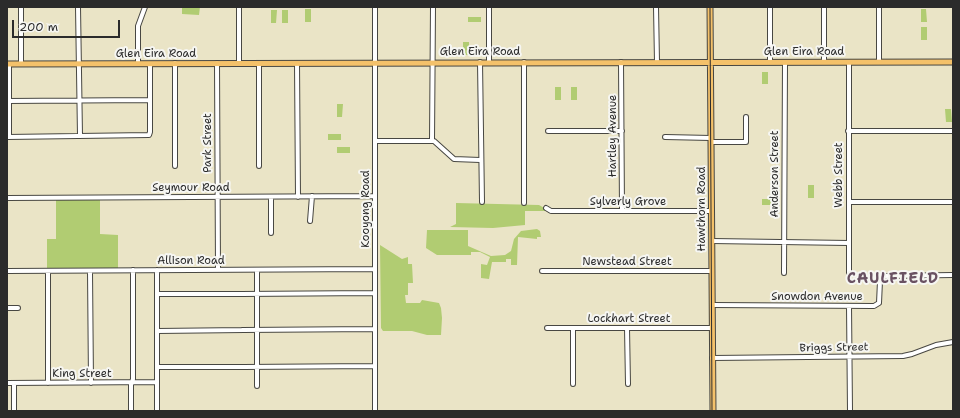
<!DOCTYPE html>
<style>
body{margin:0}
#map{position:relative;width:960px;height:418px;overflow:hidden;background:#eae4c6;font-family:"Shantell Sans",sans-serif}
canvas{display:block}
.frame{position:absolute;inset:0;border:8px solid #2b2b2b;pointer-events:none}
.scale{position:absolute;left:12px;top:20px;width:108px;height:18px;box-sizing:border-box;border:2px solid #2b2b2b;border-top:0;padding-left:5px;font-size:12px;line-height:14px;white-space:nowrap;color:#2b2b2b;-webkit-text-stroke:3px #f6f6f2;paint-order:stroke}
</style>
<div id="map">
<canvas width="960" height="418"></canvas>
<div class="frame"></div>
<div class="scale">200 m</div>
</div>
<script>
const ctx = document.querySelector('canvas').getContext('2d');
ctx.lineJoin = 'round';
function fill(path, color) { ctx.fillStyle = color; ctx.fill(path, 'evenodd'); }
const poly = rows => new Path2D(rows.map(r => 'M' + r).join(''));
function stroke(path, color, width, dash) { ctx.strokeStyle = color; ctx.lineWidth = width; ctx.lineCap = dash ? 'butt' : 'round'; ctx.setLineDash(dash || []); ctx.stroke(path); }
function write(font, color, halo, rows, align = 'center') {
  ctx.font = font + ' "Shantell Sans",sans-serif'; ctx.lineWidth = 4; ctx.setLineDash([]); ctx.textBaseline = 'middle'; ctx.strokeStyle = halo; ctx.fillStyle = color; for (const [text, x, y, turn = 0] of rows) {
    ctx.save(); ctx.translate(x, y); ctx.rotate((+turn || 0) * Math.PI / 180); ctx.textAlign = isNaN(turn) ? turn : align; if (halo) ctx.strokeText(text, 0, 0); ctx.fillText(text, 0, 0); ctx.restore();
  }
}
fill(poly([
 [182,7,200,7,199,15,182,14],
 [305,9,311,9,311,22,305,22],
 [921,9,926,9,927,22,921,22],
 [271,10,277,10,276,23,271,23],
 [282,10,288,10,288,23,282,23],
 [468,17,481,17,481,22,468,22],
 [921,27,927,27,927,40,921,40],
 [463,42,469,42,469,55,463,55],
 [762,72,768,72,768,84,762,84],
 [555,87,561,87,561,100,555,100],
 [571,87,577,87,577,100,571,100],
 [337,104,343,104,342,117,337,117],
 [945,109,951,109,952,122,946,122],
 [328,134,341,134,341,140,328,140],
 [337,147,350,147,350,153,337,153],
 [808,185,814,185,814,198,808,198],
 [762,199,775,199,775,205,762,205],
 [56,200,100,200,100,234,118,235,118,269,47,269,47,239,56,239],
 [456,203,539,205,546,209,546,211,525,211,525,225,493,228,450,227,456,224],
 [537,229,540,231,541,237,537,237,537,239,518,237,517,265,511,265,511,259,506,259,506,262,492,262,489,279,481,278,481,264,487,265,490,257,480,252,471,252,471,255,437,255,426,248,427,230,468,230,468,246,491,256,505,255,511,251,514,239,521,231],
 [380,245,402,259,408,257,408,264,412,264,413,283,408,283,408,295,405,295,406,303,420,303,422,300,439,303,441,308,442,318,441,335,427,335,412,331,383,331,381,328]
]), '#b1cc72');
const minor = poly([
 [21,7,21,64],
 [78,7,80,136],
 [375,7,375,411],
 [656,7,657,62],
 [770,7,770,62],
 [824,7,824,62],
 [879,7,879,62],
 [480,62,482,202],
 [489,62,489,7],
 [621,62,622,211],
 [849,62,849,273],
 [217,63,218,270],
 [239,63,239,7],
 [259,63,259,166],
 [297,63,298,197],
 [9,64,9,137],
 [138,64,138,26,145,7],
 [7,101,150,100],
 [548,131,622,131],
 [848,131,953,131],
 [7,137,149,135,150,132,150,64],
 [665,137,711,138],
 [375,141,434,141,454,159,480,160],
 [432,141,433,7],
 [711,142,746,142,746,117],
 [175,166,175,63],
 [271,197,271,233],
 [7,198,375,196],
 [849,202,953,202],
 [524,203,524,62],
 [546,208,551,211,712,211],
 [310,221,312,196],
 [712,241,849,243],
 [157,270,157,411],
 [257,270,257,386],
 [7,271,375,269],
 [48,271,48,383],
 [90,271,91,383],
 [542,271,712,271],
 [784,273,785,62],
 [157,294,242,294],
 [241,294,375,293],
 [712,305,874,306,879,303,880,281,884,276,953,275],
 [849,306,850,411],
 [7,308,18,308],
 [547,328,712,328],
 [573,328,573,384],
 [627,328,628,384],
 [242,330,375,329],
 [157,331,244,330],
 [712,358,903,356,912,354,936,345,953,342],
 [157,367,245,367],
 [243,367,375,366],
 [7,383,157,382],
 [14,384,14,411],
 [131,411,131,385,133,379,133,270]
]);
const major = poly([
 [710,7,713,411],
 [7,64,953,62]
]);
stroke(minor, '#484742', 6);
stroke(major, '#484742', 7);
stroke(minor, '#fff', 4);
stroke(major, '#f4c16a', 5);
stroke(poly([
 [710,7,712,411]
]), '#2b2b2b', 1);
write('11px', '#2b2b2b', '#f6f6f2', [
 ["Glen Eira Road",480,52],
 ["Glen Eira Road",804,52],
 ["Glen Eira Road",156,54],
 ["Hartley Avenue",613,136,-90],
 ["Park Street",208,143,-90],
 ["Anderson Street",775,174,-90],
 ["Webb Street",839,175,-90],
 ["Seymour Road",191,188],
 ["Sylverly Grove",628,202],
 ["Kooyong Road",366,209,-90],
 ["Hawthorn Road",702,209,-90],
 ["Allison Road",191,261],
 ["Newstead Street",627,262],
 ["Snowdon Avenue",817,297],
 ["Lockhart Street",629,319],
 ["Briggs Street",834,348,-1],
 ["King Street",82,374]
]);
ctx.letterSpacing = '1px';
write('bold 15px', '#695162', '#f6f6f2', [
 ["CAULFIELD",893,279]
]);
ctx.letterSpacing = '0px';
</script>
